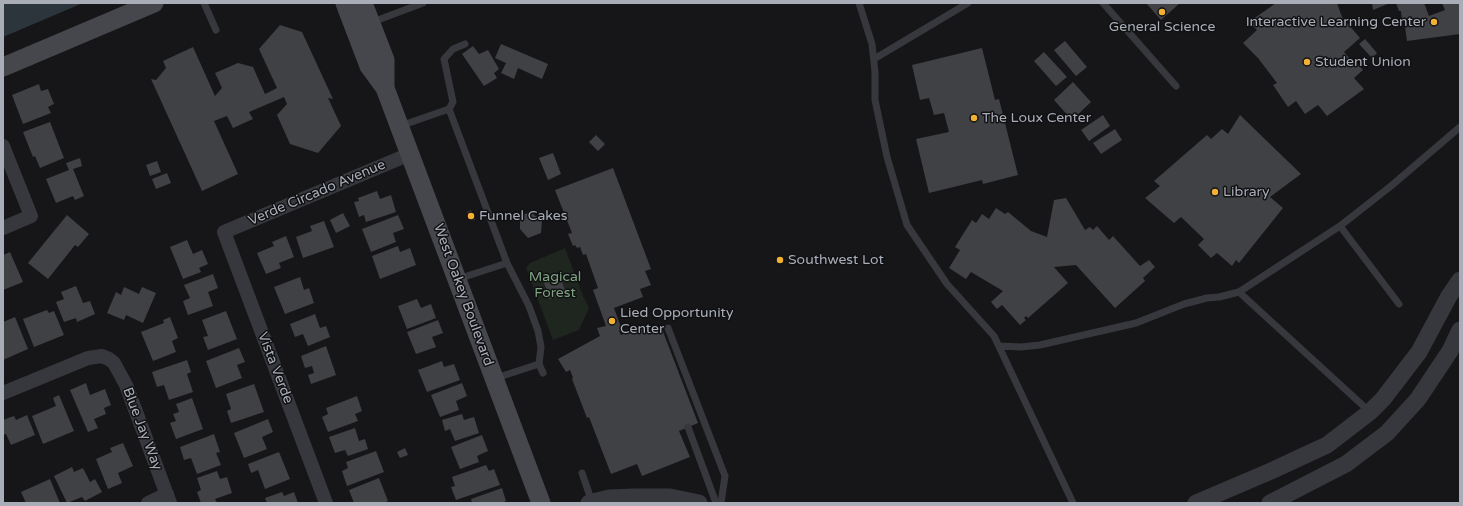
<!DOCTYPE html>
<style>
body{margin:0}
#map{position:relative;width:1463px;height:506px;overflow:hidden;background:#161618;font-family:"Varela Round",sans-serif}
canvas{display:block}
.frame{position:absolute;inset:0;border:4px solid #a8adb8;pointer-events:none}
</style>
<div id="map">
<canvas width="1463" height="506"></canvas>
<div class="frame"></div>
</div>
<script>
const ctx = document.querySelector('canvas').getContext('2d');
ctx.lineJoin = 'round';
function fill(path, color) { ctx.fillStyle = color; ctx.fill(path, 'evenodd'); }
const poly = rows => new Path2D(rows.map(r => 'M' + r).join(''));
function stroke(path, color, width, dash) { ctx.strokeStyle = color; ctx.lineWidth = width; ctx.lineCap = dash ? 'butt' : 'round'; ctx.setLineDash(dash || []); ctx.stroke(path); }
function write(font, color, halo, rows, align = 'center') {
  ctx.font = font + ' "Varela Round",sans-serif'; ctx.lineWidth = 3; ctx.setLineDash([]); ctx.textBaseline = 'middle'; ctx.strokeStyle = halo; ctx.fillStyle = color; for (const [text, x, y, turn = 0] of rows) {
    ctx.save(); ctx.translate(x, y); ctx.rotate((+turn || 0) * Math.PI / 180); ctx.textAlign = isNaN(turn) ? turn : align; if (halo) ctx.strokeText(text, 0, 0); ctx.fillText(text, 0, 0); ctx.restore();
  }
}
fill(poly([
 [565,248,583,296,589,308,579,330,553,340,526,268,530,263]
]), '#1e261f');
fill(poly([
 [3,3,83,3,3,37]
]), '#2c353c');
fill(poly([
 [1146,3,1180,3,1161,20],
 [1276,3,1337,3,1342,17,1360,38,1344,52,1357,67,1359,65,1363,70,1354,78,1364,89,1327,116,1318,105,1305,114,1296,101,1288,107,1273,85,1277,83,1258,58,1243,43,1257,30,1249,22],
 [1372,3,1390,3,1373,10],
 [1396,3,1424,3,1429,16,1445,10,1442,3,1460,3,1460,34,1407,41,1404,20,1402,20,1401,11,1399,11],
 [280,25,302,32,333,99,328,98,341,126,318,153,290,144,277,115,287,104,284,97,249,112,253,119,233,128,227,116,214,121,238,174,202,191,151,79,156,80,166,68,163,61,193,47,215,96,222,88,215,73,238,63,253,67,265,94,277,88,259,49],
 [1365,39,1377,53,1372,58,1359,44],
 [1065,41,1087,67,1076,76,1054,50],
 [501,44,548,64,542,79,518,68,514,79,501,73,506,63,495,58],
 [473,46,479,54,488,50,499,69,494,73,497,78,484,86,462,54],
 [982,48,995,100,999,99,1018,175,983,184,982,180,929,193,916,139,949,132,944,113,934,115,929,98,920,100,912,65],
 [1044,52,1067,77,1056,86,1034,61],
 [1073,82,1091,102,1072,120,1054,100],
 [39,84,41,91,48,89,54,104,48,107,51,113,23,124,12,95],
 [1103,115,1110,126,1089,141,1081,130],
 [1240,115,1301,174,1270,197,1283,208,1239,263,1236,260,1232,266,1217,253,1211,258,1198,245,1204,239,1181,217,1174,223,1145,198,1160,186,1154,181,1207,135,1211,139,1222,129,1228,134],
 [50,122,64,158,40,168,35,156,33,157,23,132],
 [1115,129,1122,140,1101,154,1093,143],
 [596,135,605,144,598,151,589,142],
 [553,153,561,174,548,180,539,158],
 [80,158,82,166,73,169,84,196,75,200,73,196,56,203,46,179,69,170,66,163],
 [157,161,161,172,150,176,146,165],
 [613,168,651,269,645,271,651,285,640,289,643,297,614,308,622,330,619,331,621,335,647,325,650,334,662,329,698,423,679,431,690,457,642,476,637,464,611,474,589,417,587,418,572,379,573,378,570,370,566,372,558,359,600,336,597,328,606,326,593,290,598,288,586,254,583,255,580,247,577,248,575,245,573,246,568,234,572,233,555,190],
 [167,173,171,183,156,189,152,179],
 [377,191,380,199,391,195,396,212,366,222,364,215,359,217,354,202,359,201,358,198],
 [1066,198,1085,230,1090,227,1093,230,1097,226,1109,240,1113,236,1140,266,1149,260,1155,267,1143,278,1145,281,1115,308,1076,265,1054,267,1068,283,1028,318,1026,316,1024,318,1026,320,1020,325,1002,305,997,309,991,302,1003,291,971,272,966,279,949,268,960,250,955,247,972,220,976,223,982,214,989,219,996,208,1005,214,1008,212,1031,231,1047,237,1054,200],
 [471,210,475,220,470,221,467,212],
 [533,211,534,215,542,220,541,233,528,238,520,229,520,216],
 [343,213,350,226,336,233,330,220],
 [67,215,89,234,78,247,75,245,48,279,28,263],
 [398,215,404,229,393,233,396,242,371,252,362,229],
 [324,221,334,247,303,258,296,237,312,231,310,226],
 [286,236,294,257,279,263,281,268,266,274,257,253,274,246,272,242],
 [187,240,193,254,202,250,208,264,199,268,201,272,183,279,170,247],
 [398,246,400,252,410,248,416,265,380,279,372,256],
 [10,252,23,282,3,290,3,255],
 [213,274,218,288,208,292,213,306,188,315,183,301,190,298,184,285],
 [559,274,566,293,550,299,543,280],
 [300,277,304,290,309,288,314,303,285,314,274,287],
 [76,286,83,303,90,301,95,314,77,322,76,318,64,322,56,302,64,299,61,292],
 [124,287,139,294,142,287,156,293,143,323,126,315,124,320,107,313,116,292,121,295],
 [417,299,421,308,431,304,436,318,407,329,398,306],
 [47,310,49,313,54,311,64,335,34,347,23,319],
 [226,311,237,339,208,350,203,337,208,336,202,320],
 [315,314,320,328,326,326,330,337,308,346,303,334,295,337,290,324],
 [15,317,28,349,3,360,3,322],
 [170,317,178,338,172,341,176,352,153,361,141,332,164,323,163,320],
 [438,320,443,333,432,337,436,347,416,354,407,332],
 [326,346,336,375,311,384,308,375,314,373,312,366,305,368,301,356],
 [239,348,245,362,237,365,242,378,216,388,206,361],
 [187,360,191,372,187,374,193,392,169,400,164,385,157,387,152,372],
 [442,361,444,367,454,364,460,380,427,392,418,370],
 [86,383,90,395,105,389,111,405,104,408,106,414,94,419,98,428,88,432,70,390],
 [462,383,467,396,456,401,459,410,440,417,431,395],
 [254,384,264,412,231,423,227,411,231,409,226,394],
 [59,395,74,431,43,444,32,416,56,406,53,398],
 [357,396,362,411,355,414,358,421,328,432,322,417,328,414,326,408],
 [192,398,203,429,176,439,170,423,176,421,173,414,179,412,176,404],
 [462,414,464,420,474,417,479,433,455,441,450,429,445,431,442,420],
 [27,415,35,435,11,445,6,434,3,435,3,420,14,416,16,420],
 [268,419,273,432,262,437,267,449,244,458,234,433],
 [355,428,359,441,365,439,368,449,348,456,345,450,335,453,329,437],
 [214,434,220,452,216,453,221,465,197,474,191,458,184,460,180,447],
 [482,435,488,451,477,456,479,462,460,469,451,447],
 [123,443,133,466,118,473,122,483,108,489,96,459,112,452,110,448],
 [405,448,408,455,400,458,397,452],
 [376,451,384,472,347,486,342,471,348,468,346,462],
 [279,452,290,479,265,489,258,470,251,473,248,464],
 [486,465,489,471,494,469,500,485,456,500,451,487,455,486,452,477],
 [72,467,74,472,83,468,90,482,95,479,102,492,85,501,82,497,67,503,54,476],
 [217,471,220,479,227,477,232,493,215,499,217,503,201,503,197,492,201,490,197,478],
 [379,478,388,501,383,503,354,503,349,490],
 [50,479,60,503,26,503,21,492],
 [502,488,506,501,502,503,472,503,471,499],
 [282,492,284,496,294,492,298,503,267,503,265,498]
]), '#404145');
stroke(poly([
 [204,3,216,30],
 [859,3,872,44,875,72,875,100,887,157,907,225,947,284,994,336,1073,503],
 [1103,3,1176,86],
 [370,23,423,3],
 [874,59,968,3],
 [449,109,453,102,444,59,453,49,465,44],
 [400,126,449,109,507,263,529,306,538,331,541,347,539,364],
 [1340,226,1399,304],
 [458,279,507,263],
 [1239,292,1370,412],
 [668,328,725,476,721,503],
 [999,346,1021,347,1040,345,1136,323,1184,304,1207,298,1219,297,1239,292,1340,226,1391,186,1460,127],
 [496,378,539,364,543,373],
 [688,427,716,503],
 [582,473,592,502]
]), '#37383d', 7);
stroke(poly([
 [3,146,31,216,3,228],
 [3,393,88,358,102,356,109,359,114,363,126,385,170,503],
 [148,503,167,494],
 [326,503,224,232,410,154]
]), '#37383d', 14);
stroke(poly([
 [589,503,609,498,635,497,670,497,699,503],
 [1196,503,1271,471,1327,445,1370,412,1383,399,1419,352,1449,296,1460,280],
 [1270,503,1346,464,1387,433,1418,399,1450,351,1460,330]
]), '#37383d', 17);
stroke(poly([
 [345,3,369,66,385,88,541,503],
 [363,3,385,60,385,88],
 [3,67,154,3]
]), '#45474d', 19);
for (const [x, y, r, color] of [
 [1162,12,4,"#f2b134"],
 [1434,22,4,"#f2b134"],
 [1307,62,4,"#f2b134"],
 [974,118,4,"#f2b134"],
 [1215,192,4,"#f2b134"],
 [471,216,4,"#f2b134"],
 [780,260,4,"#f2b134"],
 [612,321,4,"#f2b134"]
]) { const dot = new Path2D(); dot.arc(x, y, r, 0, 2 * Math.PI); ctx.fillStyle = color; ctx.fill(dot); stroke(dot, '#111113', 1.5); }
write('14px', '#a8adb8', '#111113', [
 ["Interactive Learning Center",1426,22,"right"],
 ["General Science",1162,27,"center"],
 ["Student Union",1315,62],
 ["The Loux Center",982,118],
 ["Library",1223,192],
 ["Funnel Cakes",479,216],
 ["Southwest Lot",788,260],
 ["Lied Opportunity",620,313],
 ["Center",620,329]
], 'left');
write('14px', '#a8adb8', '#111113', [
 ["Verde Circado Avenue",317,193,-23],
 ["West Oakey Boulevard",463,295,70],
 ["Vista Verde",275,368,69],
 ["Blue Jay Way",142,429,69]
]);
write('14px', '#7fa381', '#111113', [
 ["Magical",555,277],
 ["Forest",555,293]
]);
</script>
